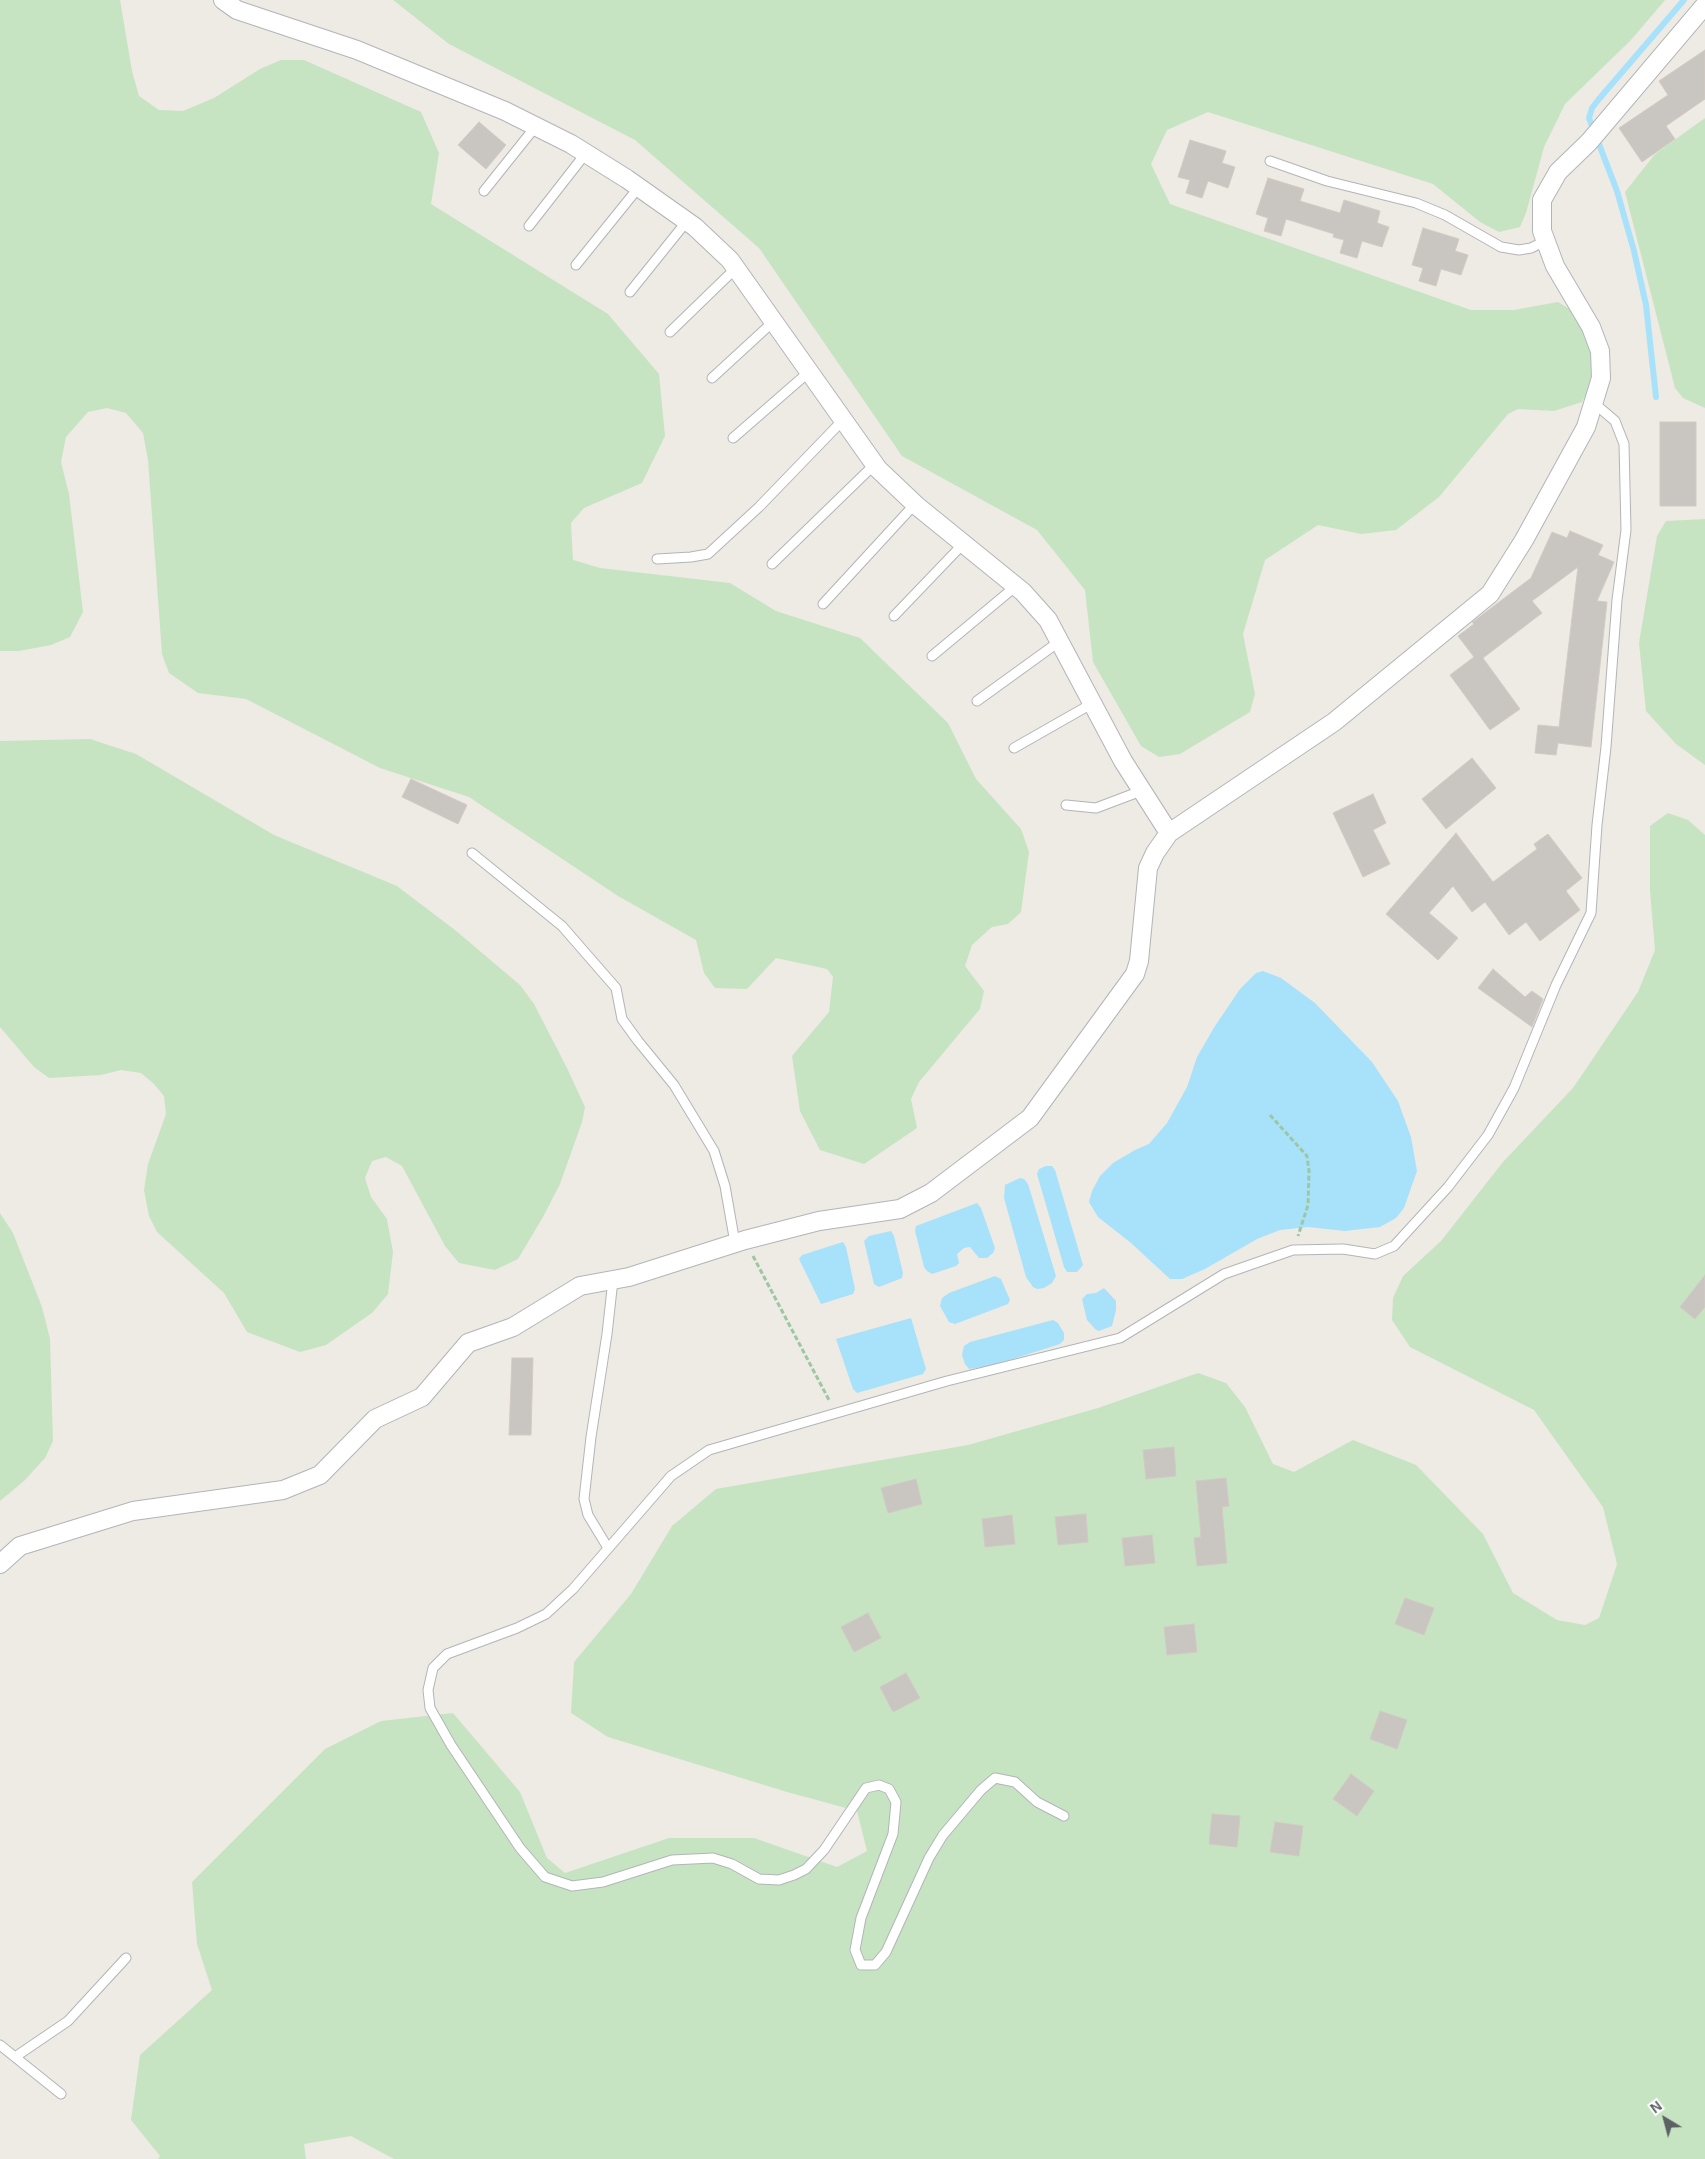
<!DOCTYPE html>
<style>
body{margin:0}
#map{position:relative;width:1705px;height:2159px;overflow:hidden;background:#eeeae4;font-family:Arial,sans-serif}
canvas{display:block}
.north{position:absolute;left:1640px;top:2094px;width:50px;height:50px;-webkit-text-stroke:4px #fff;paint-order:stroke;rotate:323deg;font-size:14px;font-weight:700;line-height:20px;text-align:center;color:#5c6164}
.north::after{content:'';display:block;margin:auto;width:18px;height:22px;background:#5c6164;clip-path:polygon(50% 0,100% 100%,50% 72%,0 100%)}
</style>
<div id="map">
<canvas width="1705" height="2159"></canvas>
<div class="north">N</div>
</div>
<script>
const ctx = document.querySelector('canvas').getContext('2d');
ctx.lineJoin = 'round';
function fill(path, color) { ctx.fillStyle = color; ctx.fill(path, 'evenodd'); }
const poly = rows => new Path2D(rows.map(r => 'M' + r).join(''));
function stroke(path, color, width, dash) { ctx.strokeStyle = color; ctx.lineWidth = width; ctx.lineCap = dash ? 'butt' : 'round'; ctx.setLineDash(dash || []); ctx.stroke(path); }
fill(poly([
 [0,0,120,0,132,71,139,96,159,110,183,111,214,98,260,69,281,60,304,60,421,112,439,153,431,204,608,314,659,374,665,436,642,483,584,508,571,523,573,560,600,568,730,583,776,611,860,638,948,723,976,779,1021,829,1029,852,1021,912,1008,924,992,927,972,945,965,966,984,991,980,1009,919,1082,911,1099,917,1128,864,1164,820,1150,800,1111,792,1056,829,1012,833,977,827,969,776,958,747,989,715,988,704,973,696,940,618,896,469,797,380,768,246,699,198,693,169,673,162,654,148,460,143,433,126,413,107,408,88,412,66,437,61,462,69,494,83,612,70,637,51,645,19,651,0,651],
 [393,0,1665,0,1631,40,1565,104,1544,147,1526,213,1520,227,1499,232,1480,222,1433,184,1208,112,1167,130,1151,164,1170,204,1471,310,1514,310,1558,302,1573,311,1589,328,1595,378,1582,402,1554,411,1518,409,1508,414,1439,497,1396,530,1361,534,1318,525,1265,560,1243,634,1255,694,1250,712,1180,754,1159,757,1141,746,1093,662,1085,590,1037,530,902,456,759,248,635,140,449,44],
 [1705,118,1705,408,1683,398,1675,388,1625,192,1655,154],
 [1705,519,1705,765,1676,744,1646,711,1639,643,1657,536,1666,521],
 [90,739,136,754,274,835,397,886,455,930,520,985,534,1004,567,1068,585,1107,582,1122,560,1184,543,1217,518,1259,495,1270,459,1263,445,1246,402,1166,386,1157,372,1161,365,1178,371,1197,387,1219,393,1252,388,1294,372,1313,326,1345,300,1352,247,1332,224,1293,157,1232,149,1216,144,1190,148,1164,166,1114,164,1096,154,1084,141,1073,121,1070,101,1075,49,1078,34,1067,0,1027,0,741],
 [1668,813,1688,820,1705,835,1705,2159,394,2159,351,2136,304,2144,306,2159,158,2159,160,2156,131,2120,140,2055,212,1990,197,1944,192,1882,325,1749,381,1721,453,1713,520,1792,547,1858,565,1873,669,1838,754,1838,837,1867,867,1851,857,1811,787,1792,608,1737,571,1713,574,1662,631,1594,672,1526,716,1489,968,1445,1098,1408,1198,1373,1226,1383,1245,1407,1273,1464,1294,1472,1353,1440,1416,1465,1483,1534,1513,1593,1557,1620,1585,1625,1599,1618,1617,1564,1603,1507,1534,1410,1410,1347,1392,1320,1393,1298,1403,1276,1441,1241,1503,1162,1573,1088,1638,992,1655,950,1650,891,1650,826],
 [0,1213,13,1233,42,1307,50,1339,53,1441,45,1458,25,1480,0,1501]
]), '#c7e4c2');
fill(poly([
 [1263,971,1281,978,1315,1003,1372,1062,1398,1101,1411,1137,1417,1171,1404,1208,1396,1218,1380,1227,1345,1231,1308,1227,1280,1230,1257,1239,1205,1269,1182,1279,1170,1279,1131,1243,1098,1217,1089,1202,1092,1191,1100,1176,1113,1163,1135,1150,1149,1144,1167,1123,1187,1087,1197,1057,1215,1026,1240,989,1256,973],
 [1046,1166,1052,1166,1055,1170,1083,1265,1077,1272,1067,1272,1064,1267,1037,1174,1039,1169],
 [1020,1178,1024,1179,1028,1184,1056,1276,1052,1283,1044,1288,1037,1289,1033,1287,1026,1277,1004,1198,1005,1185],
 [977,1203,981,1208,995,1248,993,1253,987,1258,979,1258,970,1247,964,1248,957,1254,959,1263,956,1266,932,1274,927,1271,924,1267,915,1231,916,1226],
 [891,1231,894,1236,903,1273,902,1278,879,1287,874,1284,864,1241,869,1236],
 [843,1242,846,1247,855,1289,853,1294,821,1304,799,1259,802,1255],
 [995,1276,1001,1279,1010,1300,1008,1304,955,1324,949,1322,940,1306,942,1298,949,1293],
 [1104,1288,1116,1301,1116,1310,1112,1326,1099,1331,1095,1329,1087,1320,1082,1299,1087,1294,1096,1293],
 [911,1318,926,1369,923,1374,857,1393,853,1389,836,1339],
 [1053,1320,1058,1323,1064,1333,1064,1340,1060,1344,991,1366,969,1369,965,1364,962,1355,964,1346,970,1342]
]), '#a8e2fa');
stroke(poly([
 [1656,397,1646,305,1634,251,1617,191,1589,118,1592,108,1599,99,1684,0]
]), '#a8e2fa', 6);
const building = poly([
 [1705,50,1705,99,1666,126,1675,139,1642,162,1619,128,1668,95,1659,81,1705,50],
 [479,122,506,145,486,169,458,145,479,122],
 [1190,140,1226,151,1222,163,1235,167,1228,188,1208,181,1202,198,1186,193,1190,180,1178,177,1190,140],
 [1268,178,1304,189,1300,201,1340,213,1344,200,1380,211,1377,223,1389,227,1382,247,1362,241,1357,258,1340,253,1344,240,1333,237,1334,234,1286,219,1281,236,1264,231,1268,218,1256,214,1268,178],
 [1423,228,1459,239,1455,251,1468,255,1461,275,1441,269,1436,286,1419,281,1423,268,1412,265,1423,228],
 [1660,422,1696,422,1696,506,1660,506,1660,422],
 [1570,531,1603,545,1598,555,1614,562,1597,601,1607,602,1591,747,1558,743,1556,755,1535,753,1538,725,1559,727,1578,567,1532,601,1542,613,1483,658,1520,709,1490,730,1450,675,1474,657,1458,636,1474,624,1472,622,1474,621,1531,578,1552,532,1567,538,1570,531],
 [1472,758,1496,788,1446,829,1422,799,1472,758],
 [411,779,467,805,458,824,402,797,411,779],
 [1373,794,1386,823,1373,830,1390,864,1363,877,1333,813,1373,794],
 [1456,833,1493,882,1537,849,1534,844,1548,834,1582,878,1566,891,1580,910,1540,941,1526,922,1509,935,1485,902,1472,912,1453,886,1429,913,1458,938,1438,960,1386,914,1456,833],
 [1493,969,1525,997,1532,991,1543,999,1532,1027,1478,988,1493,969],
 [1705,1275,1705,1307,1695,1319,1680,1307,1705,1275],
 [512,1358,533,1358,531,1435,509,1435,512,1358],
 [1174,1447,1176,1476,1146,1479,1143,1450,1174,1447],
 [1226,1478,1229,1506,1222,1507,1227,1563,1197,1566,1194,1538,1201,1537,1196,1481,1226,1478],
 [916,1479,922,1504,888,1513,881,1488,916,1479],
 [1086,1514,1088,1542,1058,1545,1055,1517,1086,1514],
 [1012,1515,1015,1544,985,1547,982,1519,1012,1515],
 [1152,1535,1155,1563,1125,1566,1122,1538,1152,1535],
 [1405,1598,1434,1608,1424,1635,1395,1624,1405,1598],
 [868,1613,881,1638,854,1652,841,1627,868,1613],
 [1194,1624,1197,1652,1167,1655,1164,1627,1194,1624],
 [906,1673,920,1698,893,1712,880,1687,906,1673],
 [1380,1711,1407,1720,1397,1749,1370,1739,1380,1711],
 [1351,1774,1374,1791,1357,1816,1333,1799,1351,1774],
 [1212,1814,1240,1816,1237,1847,1209,1844,1212,1814],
 [1275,1822,1303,1826,1299,1856,1270,1852,1275,1822]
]);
fill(building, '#c9c5c1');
stroke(building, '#d2cbc3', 1);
const lane = poly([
 [1270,161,1327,181,1416,203,1445,215,1501,247,1519,250,1531,248,1545,241],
 [484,191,536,126],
 [529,226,586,153],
 [576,265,639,187],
 [630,292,687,221],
 [670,332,736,268],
 [712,378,774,321],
 [733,438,810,371],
 [657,559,691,557,708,554,759,507,844,419],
 [772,564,875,464],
 [823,604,915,504],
 [894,616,963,544],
 [932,656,1016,586],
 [977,701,1060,641],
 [1014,748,1093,703],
 [1066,805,1096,808,1141,791],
 [472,853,562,926,616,988,622,1019,638,1041,674,1085,714,1151,725,1186,735,1243],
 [608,1548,588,1515,584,1499,591,1437,607,1334,613,1280],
 [1064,1816,1037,1802,1015,1782,995,1778,981,1790,943,1835,929,1858,886,1952,875,1965,861,1965,855,1950,861,1918,893,1834,896,1802,889,1789,879,1785,866,1788,824,1850,806,1869,794,1875,779,1880,759,1879,732,1864,713,1858,672,1860,603,1882,572,1886,545,1877,520,1848,451,1745,430,1708,428,1690,433,1668,447,1654,517,1628,546,1614,573,1589,671,1476,709,1450,947,1381,1120,1338,1224,1274,1293,1250,1343,1249,1375,1254,1394,1246,1448,1187,1488,1135,1514,1088,1556,985,1591,913,1597,825,1606,747,1617,600,1626,530,1624,444,1615,421,1594,403],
 [0,2045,61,2094],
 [15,2057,68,2021,126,1958]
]);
const street = poly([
 [223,0,237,10,357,50,505,111,571,144,627,179,695,227,730,260,878,469,917,506,1023,592,1048,620,1123,761,1169,833],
 [0,1564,20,1546,133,1511,283,1490,320,1475,375,1419,422,1397,468,1343,513,1327,580,1286,629,1277,745,1240,819,1221,900,1209,931,1193,1030,1118,1135,974,1139,961,1148,868,1155,853,1169,833,1334,722,1490,594,1524,540,1586,427,1601,378,1600,351,1591,327,1555,266,1542,231,1542,200,1558,172,1589,142,1705,5]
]);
stroke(lane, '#b2b5b8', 11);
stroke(street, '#b2b5b8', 20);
stroke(poly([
 [1270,1115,1307,1156,1309,1171,1308,1205,1298,1236],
 [753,1256,829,1400]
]), '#9dc7a3', 3, [5, 2.5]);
stroke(lane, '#fff', 9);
stroke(street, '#fff', 18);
</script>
